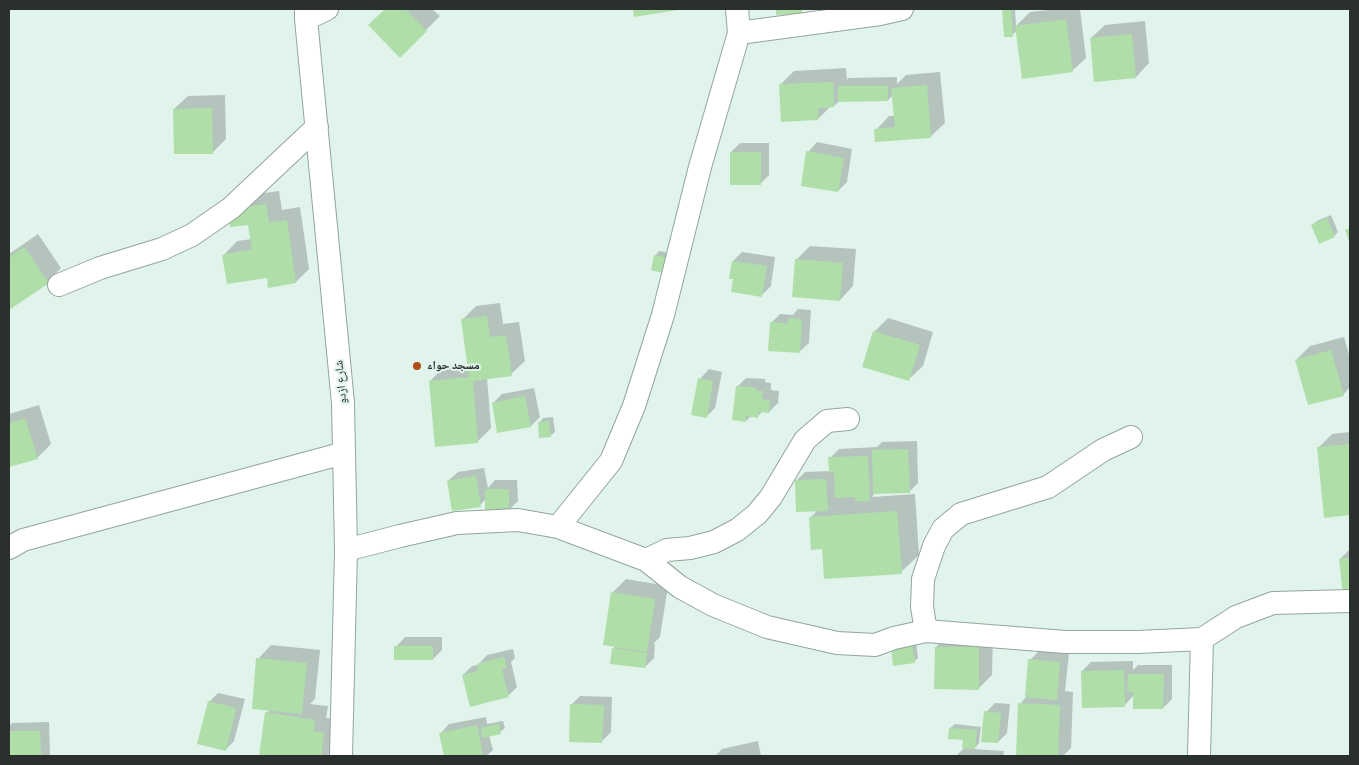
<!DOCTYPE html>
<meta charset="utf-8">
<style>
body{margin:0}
#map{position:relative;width:1359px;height:765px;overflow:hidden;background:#e1f4eb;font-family:"Fira Sans Condensed",sans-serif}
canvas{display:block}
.frame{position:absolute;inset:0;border:10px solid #29302d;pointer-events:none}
</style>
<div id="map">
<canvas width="1359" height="765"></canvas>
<div class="frame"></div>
</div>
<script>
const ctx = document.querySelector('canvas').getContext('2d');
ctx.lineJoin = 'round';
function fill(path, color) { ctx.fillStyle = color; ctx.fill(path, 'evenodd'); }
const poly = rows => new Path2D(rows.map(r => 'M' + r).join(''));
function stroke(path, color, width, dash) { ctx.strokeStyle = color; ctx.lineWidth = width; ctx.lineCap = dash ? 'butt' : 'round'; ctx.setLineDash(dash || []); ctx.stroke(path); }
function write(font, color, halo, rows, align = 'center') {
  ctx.font = font + ' "Fira Sans Condensed","Noto Naskh Arabic",sans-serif'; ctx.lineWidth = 4; ctx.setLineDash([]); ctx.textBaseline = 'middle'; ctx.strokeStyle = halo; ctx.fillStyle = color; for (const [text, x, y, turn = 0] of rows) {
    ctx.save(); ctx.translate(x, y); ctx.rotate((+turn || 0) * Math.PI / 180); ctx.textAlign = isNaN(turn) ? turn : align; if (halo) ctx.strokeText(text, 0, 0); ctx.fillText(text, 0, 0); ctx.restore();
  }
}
fill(poly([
 [386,9,432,9,440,16,400,56,370,25],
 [1003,9,1015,9,1016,26,1030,12,1058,9,1080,9,1086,58,1072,71,1017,31,1012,35,1005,36],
 [1145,21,1149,63,1136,77,1091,38,1105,25],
 [846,68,847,80,848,78,897,77,897,84,906,75,940,72,945,123,931,136,877,141,876,130,889,116,895,116,893,95,888,100,839,101,834,106,831,106,818,119,780,85,794,71],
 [225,95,226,139,212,153,174,109,188,96],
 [817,142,852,149,847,182,838,191,808,152],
 [740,143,769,143,769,175,760,184,731,152],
 [279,191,282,210,300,207,309,269,296,282,268,277,224,255,237,241,252,239,243,196],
 [1331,215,1338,232,1334,236,1312,225,1317,221],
 [38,234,61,268,48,282,9,309,9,254],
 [810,246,856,249,853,286,840,300,797,259],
 [659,251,674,254,671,268,655,256],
 [742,252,775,257,771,286,762,295,734,278,733,261],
 [500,303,503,324,519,322,525,361,511,374,487,378,491,428,477,442,430,381,444,367,469,366,462,320,476,306],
 [798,309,811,310,809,343,799,352,771,323,780,314,793,315],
 [888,318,933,332,923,366,909,379,874,332],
 [1344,337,1350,358,1350,387,1343,395,1296,360,1310,346],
 [709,369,722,372,715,408,706,417,700,379],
 [746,378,765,379,765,382,771,383,771,390,779,391,778,403,769,412,763,411,758,416,751,416,746,421,737,387],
 [534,388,540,417,531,426,498,432,493,403,502,394],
 [39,405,51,444,37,458,9,466,9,414],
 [553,417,555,432,550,436,539,423,543,418],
 [1350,432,1350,514,1325,516,1318,448,1332,434],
 [917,441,918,483,909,492,876,492,872,497,915,494,919,555,901,572,823,548,810,518,818,510,796,481,805,472,830,471,830,458,839,449,877,447,882,442],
 [484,468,488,488,495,480,517,480,518,501,509,510,486,499,480,505,448,481,458,472],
 [1349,550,1350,550,1350,595,1340,559],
 [626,579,668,586,660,637,653,644,655,644,654,658,645,667,613,649,616,646,613,592],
 [949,634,993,634,992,675,979,688,936,647],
 [405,637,442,637,442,650,433,659,396,647],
 [916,641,918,658,914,662,895,665],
 [271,645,320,650,315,699,310,704,328,706,326,718,337,719,332,756,260,756,266,713,270,710,258,659],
 [513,649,515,658,511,662,517,687,508,696,463,675,472,666,478,665,487,655],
 [1039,651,1069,653,1065,691,1073,692,1071,748,1063,756,1018,756,1020,704,1026,697,1030,660],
 [1133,661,1133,670,1138,665,1172,665,1172,699,1163,708,1134,695,1124,706,1082,671,1091,662],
 [218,693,245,699,234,741,225,750,209,702],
 [580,696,612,697,611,732,602,741,571,705],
 [995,703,1010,704,1007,733,998,742,986,712],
 [486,717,487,724,503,721,505,728,500,732,489,735,493,750,486,756,445,756,440,734,449,724],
 [49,722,50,756,9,756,9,726,12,723],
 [955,724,981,727,979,743,974,749,1004,751,1003,756,956,756,965,747,964,739,949,738,950,728],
 [758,741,761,756,715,756,722,749]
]), '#0003');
fill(poly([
 [385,9,405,9,427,31,400,58,368,25],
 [633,9,678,9,678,10,634,17],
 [776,9,802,9,802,14,776,15],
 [1002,9,1011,9,1013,37,1004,37],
 [1066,19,1073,72,1022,79,1015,26],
 [1132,34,1136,78,1094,82,1090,38],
 [833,82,834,107,818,108,818,120,781,122,779,84],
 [927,85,931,138,875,142,874,129,895,127,891,88],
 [838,86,888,86,888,101,838,102],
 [212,108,213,154,174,154,173,109],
 [806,151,844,158,838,192,801,186],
 [730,152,761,152,761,185,730,185],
 [266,204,269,223,287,220,296,283,268,288,267,278,227,284,222,255,252,249,248,225,230,227,228,209],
 [1327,218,1335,237,1319,244,1311,225],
 [1350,228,1350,244,1345,230],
 [24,247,49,283,9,310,9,257],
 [654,255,670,258,667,274,651,270],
 [795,259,843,263,840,301,792,297],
 [732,261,767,266,762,297,731,292,733,279,729,279],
 [487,316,490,337,506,335,512,376,473,381,478,443,435,447,429,381,469,377,461,319],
 [788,318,802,319,800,353,768,351,770,322,788,324],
 [873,331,920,345,909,381,862,367],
 [1331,350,1344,396,1308,405,1295,360],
 [698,378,713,381,707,418,691,415],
 [736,386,757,388,756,391,763,391,762,399,770,400,769,413,759,412,758,418,746,416,746,422,732,420],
 [525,396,531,427,497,433,492,403],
 [25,418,38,459,9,467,9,423],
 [549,421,551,437,539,438,538,422],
 [1350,444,1350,515,1324,518,1317,447],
 [908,449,910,493,873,494,872,450],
 [868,456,870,501,855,501,855,497,835,498,834,472,829,472,828,457],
 [476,476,481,507,452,511,447,481],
 [826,479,828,511,796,512,795,480],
 [485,489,509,489,509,511,485,512],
 [897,511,902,574,824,579,822,549,811,550,809,517],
 [1350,558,1350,596,1343,597,1339,559],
 [611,592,655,599,647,652,603,645],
 [912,645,915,663,893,666,891,648],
 [394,646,433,646,433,660,394,660],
 [935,647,979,647,979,690,934,689],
 [612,648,647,653,645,668,610,664],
 [504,657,507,668,502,669,509,697,470,707,462,675,478,671,477,664],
 [256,658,307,663,302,714,252,709],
 [1028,659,1060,662,1057,700,1025,697],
 [1124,670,1125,707,1082,708,1081,671],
 [1128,674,1164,674,1163,709,1133,709,1133,692,1127,691],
 [208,701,236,708,226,751,197,744],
 [1018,703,1060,705,1058,756,1016,756],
 [570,704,604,705,602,743,569,742],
 [984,711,1001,713,998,743,981,742],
 [265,712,315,720,313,731,324,733,321,756,259,756],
 [499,724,501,734,483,738,481,728],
 [477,725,483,756,444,756,439,733],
 [949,728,977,730,975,749,962,748,963,740,948,739],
 [9,731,40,731,41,756,9,756]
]), '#afdea9');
const minor = poly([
 [306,9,306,19,343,403,346,550,341,756],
 [737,9,739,33],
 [306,19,327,9],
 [59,285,100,268,162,249,192,235,231,208,317,127],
 [558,527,611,461,634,406,663,315,700,167,739,33,880,14,902,9],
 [9,548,23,540,344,453],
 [346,550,400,536,457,523,518,520,558,527,646,560,680,587,713,605,767,627,837,643,875,645,894,638,926,631,1065,642,1138,642,1202,639,1236,617,1273,603,1350,601],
 [646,560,667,550,690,548,714,542,737,530,757,514,771,497,805,440,827,421,848,419],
 [926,631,922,607,923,579,934,546,943,529,961,514,1048,487,1103,450,1131,437],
 [1199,756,1202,639]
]);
stroke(minor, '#93a59c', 24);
stroke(minor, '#fff', 22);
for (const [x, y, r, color] of [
 [417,366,5,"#af4d13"]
]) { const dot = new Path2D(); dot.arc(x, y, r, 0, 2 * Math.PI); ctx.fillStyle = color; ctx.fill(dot); stroke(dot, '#e1f4eb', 2); }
write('bold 12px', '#29302d', '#e1f4eb', [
 ["مسجد حواء",427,366]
], 'left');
write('12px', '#29302d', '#e1f4eb', [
 ["شارع ازدو",341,382,-95]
]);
</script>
